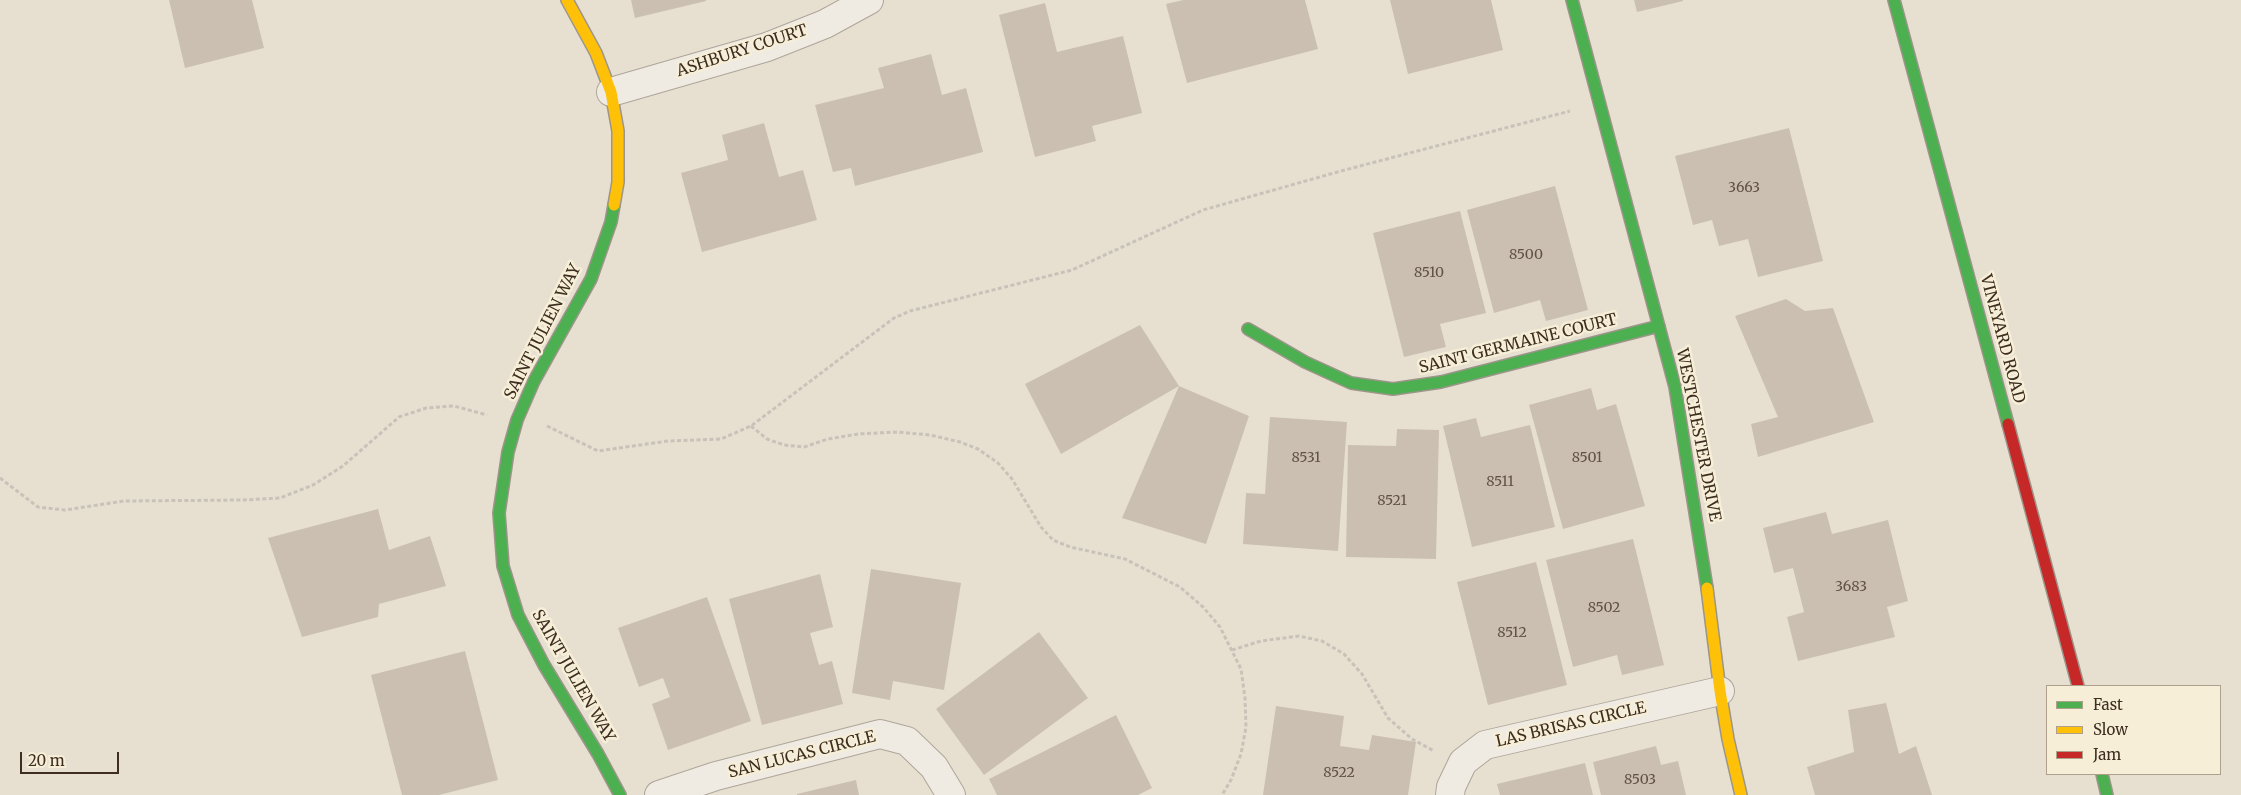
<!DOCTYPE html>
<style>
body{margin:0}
#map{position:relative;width:2241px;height:795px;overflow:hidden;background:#e7e0d1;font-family:Merriweather,serif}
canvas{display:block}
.legend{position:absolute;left:2046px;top:685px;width:175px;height:90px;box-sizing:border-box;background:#f7eed8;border:1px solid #ada18e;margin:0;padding:6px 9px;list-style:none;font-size:15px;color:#3d2e20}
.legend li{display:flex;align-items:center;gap:10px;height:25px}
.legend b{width:25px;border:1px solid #ada18e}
.scale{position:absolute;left:20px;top:752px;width:99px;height:22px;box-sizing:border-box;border:2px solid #3d2e20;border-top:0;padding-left:6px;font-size:15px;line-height:18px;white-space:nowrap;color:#3d2e20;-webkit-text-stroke:4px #f7eed8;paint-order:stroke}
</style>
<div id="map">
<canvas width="2241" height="795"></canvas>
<ul class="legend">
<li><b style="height:6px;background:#4caf50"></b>Fast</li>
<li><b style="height:6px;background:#ffc107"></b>Slow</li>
<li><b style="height:6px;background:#c62828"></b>Jam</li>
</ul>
<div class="scale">20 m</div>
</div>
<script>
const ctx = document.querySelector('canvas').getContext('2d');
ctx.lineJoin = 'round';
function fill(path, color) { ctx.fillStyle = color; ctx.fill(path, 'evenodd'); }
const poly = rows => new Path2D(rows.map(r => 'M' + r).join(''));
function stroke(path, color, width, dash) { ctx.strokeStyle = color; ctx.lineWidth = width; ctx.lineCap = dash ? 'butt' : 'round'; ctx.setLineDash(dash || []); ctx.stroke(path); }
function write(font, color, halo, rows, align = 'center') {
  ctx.font = font + ' Merriweather,serif'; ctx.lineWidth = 5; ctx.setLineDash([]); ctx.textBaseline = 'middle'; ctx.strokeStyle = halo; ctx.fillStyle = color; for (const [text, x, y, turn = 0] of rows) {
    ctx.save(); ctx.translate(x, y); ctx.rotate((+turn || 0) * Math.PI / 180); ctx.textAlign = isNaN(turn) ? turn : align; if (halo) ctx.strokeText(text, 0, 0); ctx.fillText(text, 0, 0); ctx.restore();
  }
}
fill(poly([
 [169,0,252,0,264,48,185,68],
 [631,0,706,0,706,1,635,18],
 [1183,0,1305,0,1318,49,1187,83,1166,4],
 [1390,0,1491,0,1503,50,1408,74],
 [1634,0,1683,0,1683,1,1637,12],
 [1045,3,1057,52,1123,36,1142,113,1092,126,1096,141,1035,157,999,15],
 [931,54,942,95,966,88,983,152,855,186,851,168,833,172,815,105,884,88,878,68],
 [764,123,779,177,803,170,817,220,702,252,681,173,728,160,722,135],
 [1789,128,1823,261,1758,277,1748,239,1719,246,1712,220,1693,225,1675,156],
 [1555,186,1588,310,1546,321,1540,300,1494,313,1467,210],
 [1460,211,1486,313,1440,324,1446,347,1404,357,1373,233],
 [1786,299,1805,311,1833,308,1874,422,1758,457,1751,424,1778,417,1735,316],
 [1140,325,1179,386,1061,454,1025,384],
 [1179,386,1249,416,1206,544,1122,518],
 [1591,388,1597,410,1616,404,1645,506,1563,529,1529,405],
 [1270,417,1347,422,1338,551,1243,544,1246,493,1265,494],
 [1476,418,1481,437,1530,425,1555,527,1472,547,1443,426],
 [1397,429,1439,430,1436,559,1346,557,1348,445,1396,446],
 [378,509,389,550,430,536,446,586,379,604,378,617,302,637,268,538],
 [1826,512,1832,534,1888,520,1908,601,1887,607,1895,637,1798,661,1787,617,1804,612,1793,568,1774,573,1763,528],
 [1633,539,1664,665,1622,675,1617,655,1573,667,1546,560],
 [1536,562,1567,685,1488,705,1457,582],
 [871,569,961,583,944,690,893,681,890,700,852,693],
 [820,574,833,627,810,633,819,665,832,661,843,704,762,725,729,599],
 [707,597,751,721,668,750,652,704,670,697,663,678,639,687,618,628],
 [1039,632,1088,698,984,775,936,709],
 [465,651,498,780,439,795,402,795,371,675],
 [1886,703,1899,754,1916,746,1932,795,1815,795,1807,767,1854,752,1848,710],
 [1276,706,1344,716,1340,746,1369,750,1372,735,1416,742,1408,795,1263,795],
 [1116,715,1152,788,1138,795,997,795,989,779],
 [1656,746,1661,765,1678,761,1686,795,1601,795,1593,762],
 [1585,763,1593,795,1500,795,1497,784],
 [856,780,859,795,797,795,797,794]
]), '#cbbfb2');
const street = poly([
 [611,92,767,47,825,24,869,0],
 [659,795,716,776,880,734,907,741,934,767,951,795],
 [1450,795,1451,787,1463,762,1485,745,1720,691]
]);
const fast = poly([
 [1572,0,1675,387,1707,588],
 [1894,0,2008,424],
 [614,205,611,222,591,279,534,381,517,420,508,452,499,513,503,566,518,615,544,665,598,754,620,795],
 [1248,329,1305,362,1351,383,1393,389,1441,382,1659,326],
 [2102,774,2107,795]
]);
const slow = poly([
 [567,0,596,53,611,92,618,131,618,182,614,205],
 [1707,588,1720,691,1728,739,1741,795]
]);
const jam = poly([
 [2008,424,2078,686]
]);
stroke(street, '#ada599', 30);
stroke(fast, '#9c958a', 14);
stroke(slow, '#9c958a', 14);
stroke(jam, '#9c958a', 14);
stroke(poly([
 [547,426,598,451,668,441,721,439,751,426,894,318,910,311,1072,270,1203,210,1341,171,1570,111],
 [751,426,767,439,784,445,804,447,828,439,858,434,897,432,930,435,960,442,978,449,998,463,1012,479,1041,527,1053,540,1070,547,1125,559,1180,587,1203,607,1220,627,1241,669,1245,698,1246,727,1241,754,1231,780,1222,795],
 [0,478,38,507,65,510,124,501,243,500,280,498,313,485,343,466,399,417,426,408,454,406,487,415],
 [1232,650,1261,641,1299,636,1322,641,1344,654,1362,674,1388,718,1412,739,1434,751]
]), '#c8c2b9', 3, [4, 2.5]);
stroke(street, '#efebe3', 28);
stroke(fast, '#4caf50', 11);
stroke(slow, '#ffc107', 11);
stroke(jam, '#c62828', 11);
write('14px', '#605244', null, [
 ["3663",1744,188],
 ["8500",1526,255],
 ["8510",1429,273],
 ["8531",1306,458],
 ["8501",1587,458],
 ["8511",1500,482],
 ["8521",1392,501],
 ["3683",1851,587],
 ["8502",1604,608],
 ["8512",1512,633],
 ["8522",1339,773],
 ["8503",1640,780]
]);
write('16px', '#3d2e20', '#f7eed8', [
 ["ASHBURY COURT",742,51,-18],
 ["SAINT JULIEN WAY",543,332,-63],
 ["VINEYARD ROAD",2002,339,75],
 ["SAINT GERMAINE COURT",1518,344,-14],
 ["WESTCHESTER DRIVE",1698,435,79],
 ["SAINT JULIEN WAY",573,676,60],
 ["LAS BRISAS CIRCLE",1571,725,-13],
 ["SAN LUCAS CIRCLE",802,755,-14]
]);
</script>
